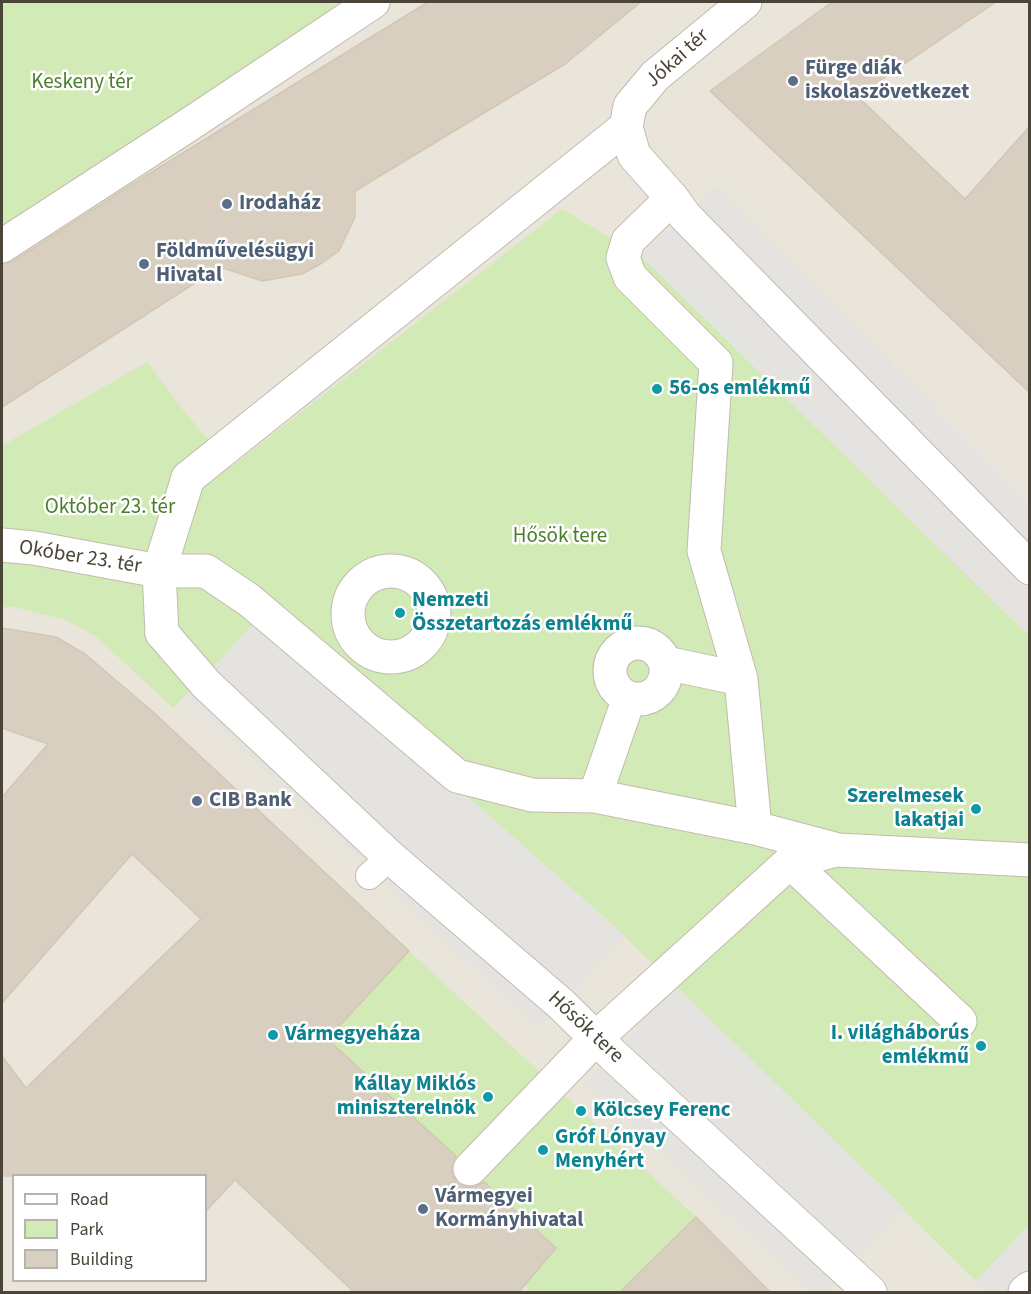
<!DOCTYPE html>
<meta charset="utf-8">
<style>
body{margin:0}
#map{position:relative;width:1031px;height:1294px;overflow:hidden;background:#f6f3ec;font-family:"Source Sans 3",sans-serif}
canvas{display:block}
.frame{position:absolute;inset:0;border:3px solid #4b4439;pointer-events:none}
.legend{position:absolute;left:12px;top:1174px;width:195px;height:108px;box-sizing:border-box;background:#fff;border:2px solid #b7b4b0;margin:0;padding:8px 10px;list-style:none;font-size:18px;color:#4b4439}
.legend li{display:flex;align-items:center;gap:12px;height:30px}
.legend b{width:30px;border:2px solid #b7b4b0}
</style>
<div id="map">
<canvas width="1031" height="1294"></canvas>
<div class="frame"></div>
<ul class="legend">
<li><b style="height:8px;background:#fff"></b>Road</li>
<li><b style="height:16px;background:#d2eab5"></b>Park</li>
<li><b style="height:16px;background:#d8cfc1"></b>Building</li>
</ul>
</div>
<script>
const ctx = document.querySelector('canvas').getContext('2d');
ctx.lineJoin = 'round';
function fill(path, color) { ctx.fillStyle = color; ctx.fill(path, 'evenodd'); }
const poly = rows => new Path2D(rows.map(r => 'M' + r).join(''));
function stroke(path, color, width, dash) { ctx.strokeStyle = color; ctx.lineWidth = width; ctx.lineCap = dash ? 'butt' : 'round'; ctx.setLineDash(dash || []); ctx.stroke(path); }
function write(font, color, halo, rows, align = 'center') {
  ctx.font = font + ' "Source Sans 3",sans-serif'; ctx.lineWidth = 5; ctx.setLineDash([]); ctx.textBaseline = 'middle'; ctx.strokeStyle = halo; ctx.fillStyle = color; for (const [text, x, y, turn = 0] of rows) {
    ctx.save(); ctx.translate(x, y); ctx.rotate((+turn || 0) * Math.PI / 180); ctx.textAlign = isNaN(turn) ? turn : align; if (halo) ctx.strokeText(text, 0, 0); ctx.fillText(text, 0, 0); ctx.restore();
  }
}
fill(poly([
 [2,2,1029,2,1029,1292,2,1292],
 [14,1176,206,1176,206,1280,14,1280]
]), '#eae5da');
fill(poly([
 [2,2,352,2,2,233],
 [562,209,641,256,1029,636,1029,1225,976,1281,610,922,262,616,173,708,98,638,66,620,10,606,2,608,2,444,5,444,147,362,183,410,231,467],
 [409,951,696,1217,619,1292,531,1292,524,1285,556,1248,371,1079,293,1075]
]), '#d2eab5');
fill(poly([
 [717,186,1029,505,1029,636,641,256],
 [262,615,625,936,538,1028,186,696],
 [675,985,904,1208,825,1292,811,1292,586,1081,613,1055],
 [1029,1225,1029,1292,988,1292,976,1281]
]), '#e5e3e0');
const building = poly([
 [428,2,641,2,565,64,355,191,355,217,339,251,322,263,302,274,262,281,220,267,2,407,2,264,12,262,134,183,428,2],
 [832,2,996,2,857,96,965,199,1029,127,1029,392,710,91,832,2],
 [2,628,56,637,85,654,152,711,409,951,327,1039,456,1156,452,1164,452,1174,457,1183,465,1187,475,1187,484,1182,556,1248,518,1293,355,1293,235,1180,206,1211,206,1176,2,1176,2,1056,26,1088,201,919,132,854,2,1003,2,797,48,744,2,728,2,628],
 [696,1217,771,1293,619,1293,696,1217]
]);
fill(building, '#d8cfc1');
stroke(building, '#d3c7b4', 1.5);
const service = poly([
 [369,876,390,857]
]);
const pedestrian = poly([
 [672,198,628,241,623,258,630,277,716,363,704,551,741,679,755,828],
 [2,545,34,548,159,571,206,571,249,600,457,776,532,795,595,796,755,828,838,850,1030,860],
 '348 614a43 43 0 1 1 86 0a43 43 0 1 1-86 0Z',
 [162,633,159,571,188,478],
 '610 671a28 28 0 1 1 56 0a28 28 0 1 1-56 0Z',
 [666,663,741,679],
 [595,796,629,698],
 [790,862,960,1021],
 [470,1169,596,1038,790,862,836,850]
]);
const minor = poly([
 [745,2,655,76,630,106,626,127,634,155,672,198,685,216,1030,568],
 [2,246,193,122,373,2],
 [188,478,626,127],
 [162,633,206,684,390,857,561,1004,613,1055,870,1292],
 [1025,1292,1030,1288]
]);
stroke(service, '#c2bbae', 28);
stroke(pedestrian, '#c2bbae', 35);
stroke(minor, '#c2bbae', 35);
stroke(service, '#fff', 26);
stroke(pedestrian, '#fff', 33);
stroke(minor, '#fff', 33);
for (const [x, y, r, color] of [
 [793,81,6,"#5c6f8a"],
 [227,204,6,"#5c6f8a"],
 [144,264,6,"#5c6f8a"],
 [657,389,6,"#0f9aa8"],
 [400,613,6,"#0f9aa8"],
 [197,801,6,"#5c6f8a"],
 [976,809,6,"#0f9aa8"],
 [273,1035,6,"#0f9aa8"],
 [981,1046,6,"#0f9aa8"],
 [488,1097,6,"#0f9aa8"],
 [581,1111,6,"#0f9aa8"],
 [543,1150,6,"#0f9aa8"],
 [423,1209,6,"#5c6f8a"]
]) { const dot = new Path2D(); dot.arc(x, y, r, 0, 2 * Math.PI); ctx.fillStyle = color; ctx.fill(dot); stroke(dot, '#fff', 2); }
write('21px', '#4b4439', '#fff', [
 ["Jókai tér",678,59,-42],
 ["Okóber 23. tér",80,558,9],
 ["Hősök tere",585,1028,43]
]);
write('bold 21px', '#4e5e75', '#fff', [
 ["Fürge diák",805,69],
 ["iskolaszövetkezet",805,93],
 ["Irodaház",239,204],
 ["Földművelésügyi",156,252],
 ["Hivatal",156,276],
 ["CIB Bank",209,801],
 ["Vármegyei",435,1197],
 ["Kormányhivatal",435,1221]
], 'left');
write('21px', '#4a7f2a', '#fff', [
 ["Keskeny tér",82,83],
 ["Október 23. tér",110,508],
 ["Hősök tere",560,537]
]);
write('bold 21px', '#0d838f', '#fff', [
 ["56-os emlékmű",669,389],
 ["Nemzeti",412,601],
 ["Összetartozás emlékmű",412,625],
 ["Szerelmesek",964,797,"right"],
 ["lakatjai",964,821,"right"],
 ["I. világháborús",969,1034,"right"],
 ["emlékmű",969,1058,"right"],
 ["Vármegyeháza",285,1035],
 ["Kállay Miklós",476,1085,"right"],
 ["miniszterelnök",476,1109,"right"],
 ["Kölcsey Ferenc",593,1111],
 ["Gróf Lónyay",555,1138],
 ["Menyhért",555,1162]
], 'left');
</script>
